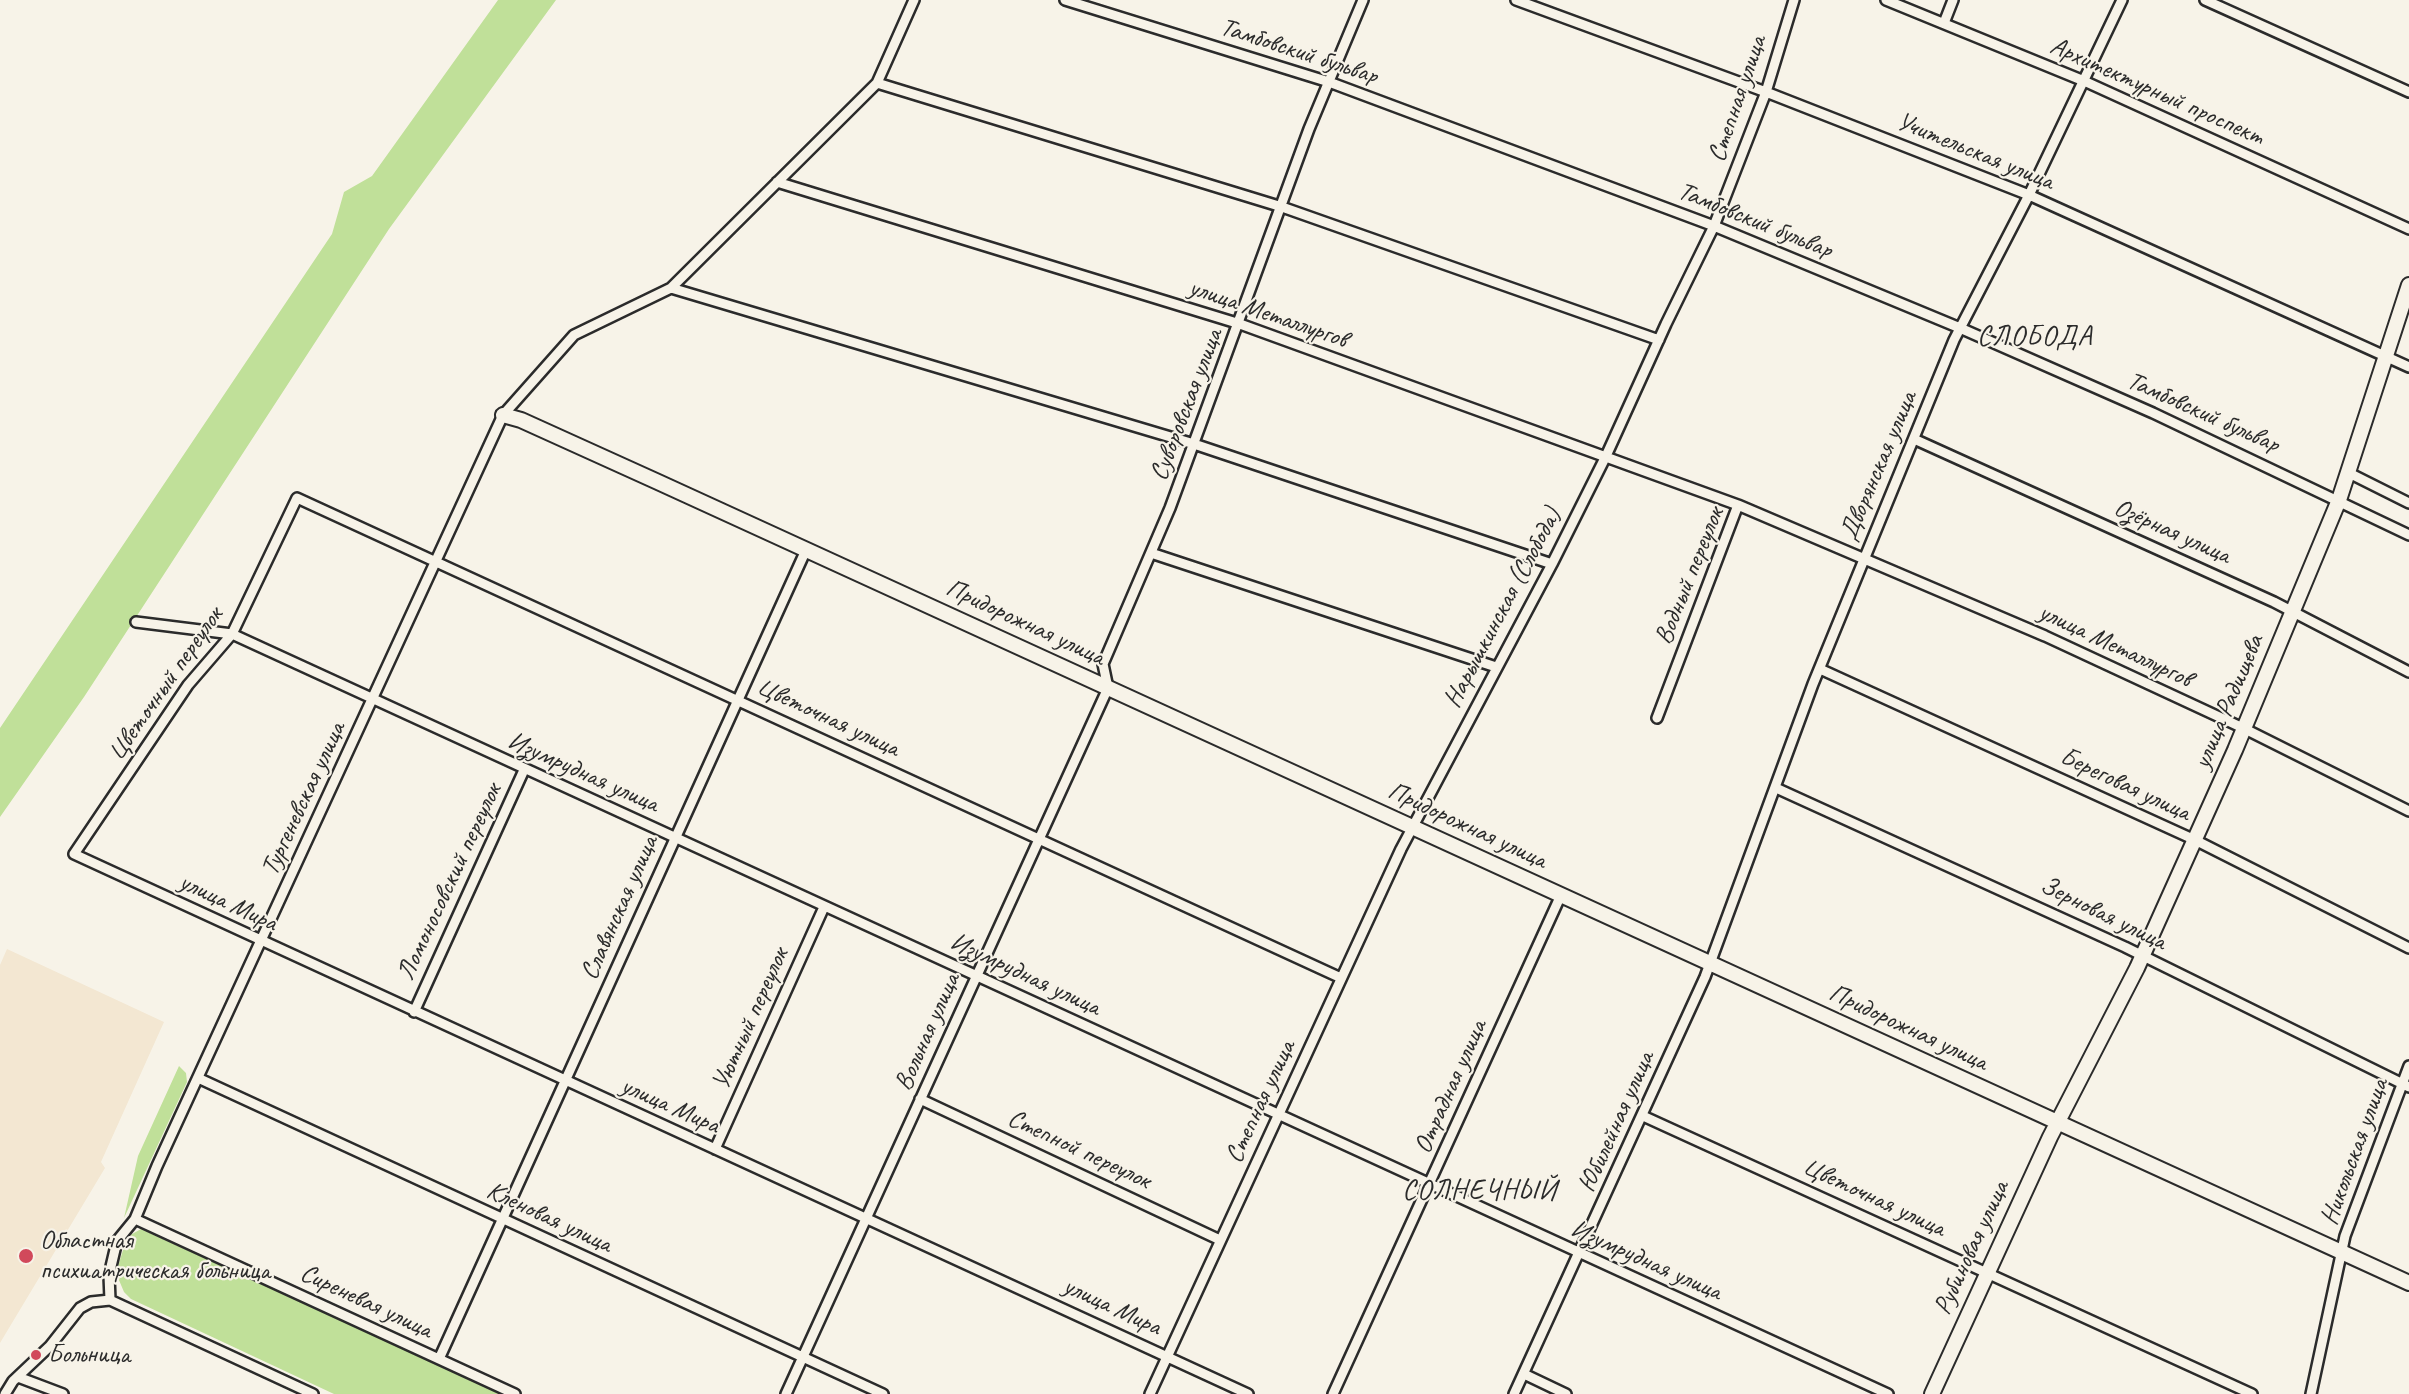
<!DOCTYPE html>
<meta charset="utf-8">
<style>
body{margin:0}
canvas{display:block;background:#f7f3e8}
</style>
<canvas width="2409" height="1394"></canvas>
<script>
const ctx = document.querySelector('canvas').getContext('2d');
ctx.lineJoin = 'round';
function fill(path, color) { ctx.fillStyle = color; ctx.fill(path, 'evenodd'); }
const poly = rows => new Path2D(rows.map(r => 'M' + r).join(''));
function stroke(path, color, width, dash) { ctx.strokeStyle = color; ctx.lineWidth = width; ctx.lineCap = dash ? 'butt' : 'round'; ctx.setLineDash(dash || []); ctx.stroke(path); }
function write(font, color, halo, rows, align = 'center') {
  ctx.font = font + ' Caveat,sans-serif'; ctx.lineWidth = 4.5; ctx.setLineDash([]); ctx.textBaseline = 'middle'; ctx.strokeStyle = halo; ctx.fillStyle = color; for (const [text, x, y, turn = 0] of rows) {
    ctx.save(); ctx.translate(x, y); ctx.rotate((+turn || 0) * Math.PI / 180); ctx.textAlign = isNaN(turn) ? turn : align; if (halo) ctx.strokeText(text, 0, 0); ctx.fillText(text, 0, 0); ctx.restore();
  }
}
fill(poly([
 [7,949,164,1022,101,1162,105,1168,0,1343,0,965]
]), '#f3e7d2');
fill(poly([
 [498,0,556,0,389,229,84,697,0,817,0,728,332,234,344,192,372,176],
 [179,1066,186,1073,187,1082,124,1218,138,1156],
 [141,1229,502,1394,334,1394,131,1299,124,1292,116,1273,127,1237]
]), '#c0e099');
const street = poly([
 [1065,0,1329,82,1714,226,1960,328,2153,413,2409,535],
 [1516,0,1766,92,2029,195,2409,367],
 [1886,0,2084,81,2409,229],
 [2205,0,2409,92],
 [1944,23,1953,0],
 [877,83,1282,207,1659,340],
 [777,182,1240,324,1738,505],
 [671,288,1194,444,1552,564],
 [1914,439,2274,602,2409,672],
 [2349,473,2409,503],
 [1151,553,1496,667],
 [136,622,232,634,1888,1394],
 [1820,669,2195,840,2409,948],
 [1657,718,1738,505,2045,636,2243,728,2409,811],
 [1776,788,2125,947,2409,1087],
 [414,1012,524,770],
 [198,1078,883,1394],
 [920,1099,1220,1240],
 [1643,1116,2252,1394],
 [715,1149,824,907],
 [135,1219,515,1394],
 [110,1300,109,1275,117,1241,135,1219,157,1166,503,415,574,335,671,288,877,83,914,0],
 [439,1359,806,550],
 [1524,1374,1566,1394],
 [18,1377,63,1394],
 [5,1394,13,1381,50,1346,80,1308,91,1302,110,1300,313,1394],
 [786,1394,1108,688,1103,664,1170,508,1309,129,1363,0],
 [1150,1394,1401,849,1552,564,1606,456,1666,324,1714,226,1766,92,1794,0],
 [1248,1394,74,854,188,685,232,634,297,498,1341,978],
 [1333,1394,1561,895],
 [1514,1394,1705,977,1813,684,1954,340,2029,195,2122,0],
 [2311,1394,2345,1236,2409,1066]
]);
const secondary = poly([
 [503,415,521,420,658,482,2409,1283],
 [1932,1394,2050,1137,2137,968,2235,750,2339,500,2409,285]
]);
stroke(street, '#2b2b2b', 14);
stroke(secondary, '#2b2b2b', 18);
stroke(street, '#f7f3e8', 9);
stroke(secondary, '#f7f3e8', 14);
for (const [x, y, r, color] of [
 [26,1256,8,"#d1495b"],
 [36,1355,6,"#d1495b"]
]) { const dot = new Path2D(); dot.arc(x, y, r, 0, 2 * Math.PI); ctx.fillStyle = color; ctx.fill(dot); stroke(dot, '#f7f3e8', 2); }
write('26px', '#2b2b2b', '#f7f3e8', [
 ["Тамбовский бульвар",1299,52,18],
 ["Архитектурный проспект",2157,92,24],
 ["Степная улица",1738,99,-71],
 ["Учительская улица",1975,152,22],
 ["Тамбовский бульвар",1755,221,22],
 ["улица Металлургов",1268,314,19],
 ["Суворовская улица",1187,405,-69],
 ["Тамбовский бульвар",2203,413,24],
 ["Дворянская улица",1879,466,-67],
 ["Озёрная улица",2172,532,24],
 ["Водный переулок",1690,576,-68],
 ["Нарышкинская (Слобода)",1503,608,-62],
 ["Придорожная улица",1025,623,25],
 ["улица Металлургов",2115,646,25],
 ["Цветочный переулок",166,684,-55],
 ["улица Радищева",2229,702,-67],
 ["Цветочная улица",828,718,25],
 ["Изумрудная улица",583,773,24],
 ["Береговая улица",2125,785,25],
 ["Тургеневская улица",304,799,-65],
 ["Придорожная улица",1467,826,25],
 ["Ломоносовский переулок",450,882,-65],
 ["улица Мира",228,903,25],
 ["Славянская улица",620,908,-66],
 ["Зерновая улица",2103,914,26],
 ["Изумрудная улица",1025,975,25],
 ["Уютный переулок",751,1019,-66],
 ["Придорожная улица",1908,1028,25],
 ["Вольная улица",928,1032,-66],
 ["Отрадная улица",1451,1087,-66],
 ["Степная улица",1261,1102,-65],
 ["улица Мира",670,1106,24],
 ["Юбилейная улица",1617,1122,-66],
 ["Степной переулок",1079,1150,25],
 ["Никольская улица",2355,1152,-70],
 ["Цветочная улица",1874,1198,25],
 ["Кленовая улица",549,1218,25],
 ["Рубиновая улица",1972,1248,-65],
 ["Изумрудная улица",1646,1261,24],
 ["Сиреневая улица",366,1302,25],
 ["улица Мира",1112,1307,25]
]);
write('26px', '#2b2b2b', '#f7f3e8', [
 ["Областная",40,1241],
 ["психиатрическая больница",40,1271],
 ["Больница",48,1355]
], 'left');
ctx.letterSpacing = '1.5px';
write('28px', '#2b2b2b', '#f7f3e8', [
 ["СЛОБОДА",2035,338],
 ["СОЛНЕЧНЫЙ",1480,1192]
]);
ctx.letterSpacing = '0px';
</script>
